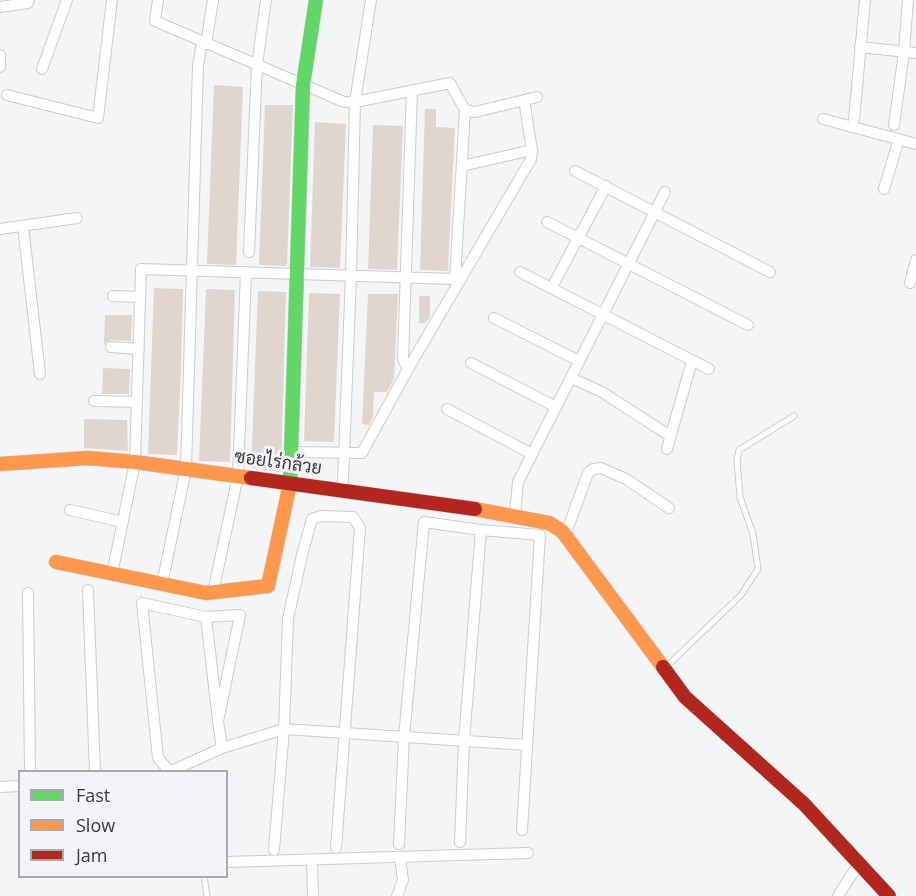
<!DOCTYPE html>
<meta charset="utf-8">
<style>
body{margin:0}
#map{position:relative;width:916px;height:896px;overflow:hidden;background:#f4f5f7;font-family:"Open Sans",sans-serif}
canvas{display:block}
.legend{position:absolute;left:18px;top:770px;width:210px;height:108px;box-sizing:border-box;background:#f3f4f8;border:2px solid #a9aaad;margin:0;padding:8px 10px;list-style:none;font-size:18px;color:#3a3a3c}
.legend li{display:flex;align-items:center;gap:12px;height:30px}
.legend b{width:30px;border:2px solid #a9aaad}
</style>
<div id="map">
<canvas width="916" height="896"></canvas>
<ul class="legend">
<li><b style="height:8px;background:#63d668"></b>Fast</li>
<li><b style="height:8px;background:#ff974d"></b>Slow</li>
<li><b style="height:8px;background:#b3261e"></b>Jam</li>
</ul>
</div>
<script>
const ctx = document.querySelector('canvas').getContext('2d');
ctx.lineJoin = 'round';
function fill(path, color) { ctx.fillStyle = color; ctx.fill(path, 'evenodd'); }
const poly = rows => new Path2D(rows.map(r => 'M' + r).join(''));
function stroke(path, color, width, dash) { ctx.strokeStyle = color; ctx.lineWidth = width; ctx.lineCap = dash ? 'butt' : 'round'; ctx.setLineDash(dash || []); ctx.stroke(path); }
function write(font, color, halo, rows, align = 'center') {
  ctx.font = font + ' "Open Sans",Sarabun,sans-serif'; ctx.lineWidth = 6; ctx.setLineDash([]); ctx.textBaseline = 'middle'; ctx.strokeStyle = halo; ctx.fillStyle = color; for (const [text, x, y, turn = 0] of rows) {
    ctx.save(); ctx.translate(x, y); ctx.rotate((+turn || 0) * Math.PI / 180); ctx.textAlign = isNaN(turn) ? turn : align; if (halo) ctx.strokeText(text, 0, 0); ctx.fillText(text, 0, 0); ctx.restore();
  }
}
fill(poly([
 [214,85,243,87,236,265,207,264],
 [265,105,293,105,287,266,259,265],
 [425,109,436,109,436,127,455,128,448,271,420,270],
 [315,122,346,124,340,268,310,267],
 [373,125,403,126,397,270,368,269],
 [154,288,183,289,181,369,177,455,148,454],
 [206,289,235,290,230,462,199,461],
 [258,291,286,292,281,472,251,468],
 [309,293,340,294,334,442,304,441],
 [368,294,398,294,394,378,387,392,374,392,373,417,369,425,362,424],
 [419,296,430,296,430,317,426,323,419,323],
 [105,315,132,315,131,341,111,340,104,345],
 [103,368,130,369,129,394,102,394],
 [84,419,127,420,128,451,84,448]
]), '#e0d6cf');
const lane = poly([
 [665,668,741,595,758,569,753,534,740,497,737,460,739,450,794,416],
 [204,876,207,896]
]);
const street = poly([
 [158,0,155,21,344,102,355,102,450,83,465,110,455,279],
 [0,7,28,3,29,0],
 [206,44,213,0],
 [860,47,916,53],
 [0,55,0,67],
 [42,69,67,0],
 [7,95,98,118,112,0],
 [465,110,475,112,537,97],
 [823,119,916,144],
 [854,120,865,0],
 [894,125,904,52,908,0],
 [462,166,532,150],
 [575,171,770,272],
 [884,189,899,139],
 [547,222,748,325],
 [23,226,40,374],
 [0,229,77,218],
 [249,252,257,65,266,0],
 [520,272,709,369],
 [910,283,916,260],
 [552,287,606,186],
 [113,296,140,297],
 [494,318,579,361],
 [111,347,139,349],
 [471,363,556,407],
 [408,369,403,359,412,90],
 [571,378,602,392,670,436],
 [94,401,137,402],
 [447,409,532,454],
 [667,449,692,361],
 [291,452,362,453,408,369,531,159,532,150,524,100],
 [343,481,351,275,355,102,371,0],
 [70,510,123,522],
 [515,515,518,482,665,192],
 [565,536,588,473,593,469,601,468,626,479,669,508],
 [112,574,135,462,141,269,455,279,459,282],
 [162,584,186,469,198,65,202,42],
 [88,590,95,772],
 [213,592,238,476,246,272],
 [28,593,30,772],
 [218,721,240,615,206,617,218,721,222,748],
 [169,771,158,758,142,603,206,617],
 [169,772,222,748,284,729,527,745],
 [0,787,20,786],
 [460,842,464,741,481,530],
 [399,844,404,737,424,522,481,530,540,535,522,830],
 [274,850,284,729,288,619,302,555,312,519,321,516,353,517,360,528,336,848],
 [312,860,313,896],
 [226,862,528,853],
 [397,896,403,880,400,857],
 [838,896,859,863]
]);
const fast = poly([
 [288,493,290,484,303,85,316,0]
]);
const slow = poly([
 [0,464,88,458,135,462,251,478],
 [475,509,549,523,562,531,663,667],
 [56,562,206,593,268,586,288,493]
]);
const jam = poly([
 [251,478,475,509],
 [663,667,685,697,804,804,889,896]
]);
stroke(lane, '#cbcccd', 7);
stroke(street, '#cbcccd', 12);
stroke(fast, '#cbcccd', 15);
stroke(slow, '#cbcccd', 15);
stroke(jam, '#cbcccd', 15);
stroke(lane, '#fdfefe', 5);
stroke(street, '#fdfefe', 10);
stroke(fast, '#63d668', 14);
stroke(slow, '#ff974d', 14);
stroke(jam, '#b3261e', 14);
write('18px', '#3a3a3c', '#f3f4f8', [
 ["ซอยไร่กล้วย",278,463,8]
]);
</script>
